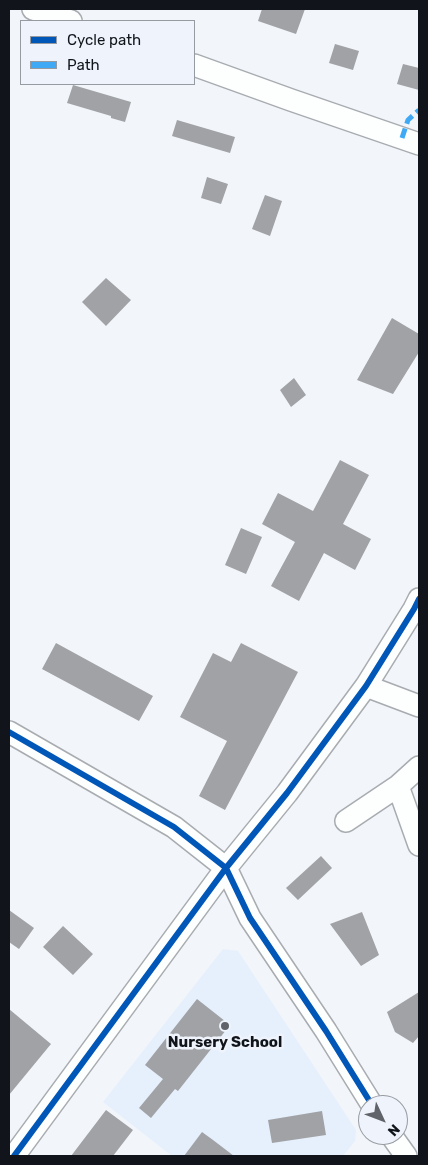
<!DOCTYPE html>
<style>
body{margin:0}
#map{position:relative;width:428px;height:1165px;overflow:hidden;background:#f2f5f9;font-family:Rubik,sans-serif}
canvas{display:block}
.frame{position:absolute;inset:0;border:10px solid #11151b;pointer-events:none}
.legend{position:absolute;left:20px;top:20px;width:175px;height:65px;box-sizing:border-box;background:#eff4fc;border:1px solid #969ba2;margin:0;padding:6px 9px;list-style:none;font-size:15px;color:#11151b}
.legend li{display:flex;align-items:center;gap:10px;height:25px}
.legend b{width:25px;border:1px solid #969ba2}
.north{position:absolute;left:358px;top:1095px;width:50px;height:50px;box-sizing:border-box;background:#eff4fc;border:1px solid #969ba2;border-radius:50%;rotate:133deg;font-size:14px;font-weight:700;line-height:20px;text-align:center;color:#11151b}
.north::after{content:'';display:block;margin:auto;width:18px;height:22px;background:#606369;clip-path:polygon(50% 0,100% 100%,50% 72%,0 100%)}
</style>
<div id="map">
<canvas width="428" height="1165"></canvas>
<div class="frame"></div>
<ul class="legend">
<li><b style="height:6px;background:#0057b8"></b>Cycle path</li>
<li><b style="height:6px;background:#3fa9f5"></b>Path</li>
</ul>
<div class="north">N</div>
</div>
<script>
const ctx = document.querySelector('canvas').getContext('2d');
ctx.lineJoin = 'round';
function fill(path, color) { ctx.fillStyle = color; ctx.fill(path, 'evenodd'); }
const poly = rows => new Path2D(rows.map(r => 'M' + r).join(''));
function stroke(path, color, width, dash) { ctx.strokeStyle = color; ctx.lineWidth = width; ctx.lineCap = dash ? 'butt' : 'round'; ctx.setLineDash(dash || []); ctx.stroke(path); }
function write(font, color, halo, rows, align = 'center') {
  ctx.font = font + ' Rubik,sans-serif'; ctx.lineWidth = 5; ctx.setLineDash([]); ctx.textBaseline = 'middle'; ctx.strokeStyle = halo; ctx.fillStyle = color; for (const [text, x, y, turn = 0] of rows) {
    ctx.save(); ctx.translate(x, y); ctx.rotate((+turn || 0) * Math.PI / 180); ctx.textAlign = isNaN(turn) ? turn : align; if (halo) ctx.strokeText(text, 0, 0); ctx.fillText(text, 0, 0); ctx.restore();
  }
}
fill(poly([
 [223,949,238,951,356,1130,355,1141,343,1156,172,1156,103,1102]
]), '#e6f0fc');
fill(poly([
 [262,9,305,9,296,34,258,21],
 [335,44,359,51,353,70,329,63],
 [403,64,419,68,419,90,397,84],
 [73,85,131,102,125,122,111,118,111,116,67,103],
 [177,120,235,137,230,153,172,136],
 [207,177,228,184,221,204,201,198],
 [265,195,282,201,270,236,252,229],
 [106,278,131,300,106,326,82,302],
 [392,318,419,334,419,352,393,394,357,380],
 [294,378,306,395,291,407,280,390],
 [340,460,369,475,343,524,371,539,355,570,324,553,299,601,271,586,295,542,262,524,278,493,313,511],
 [241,528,262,537,246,574,225,565],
 [56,643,153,696,139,721,42,669],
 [241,643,298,672,225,810,199,796,227,741,180,717,213,653,231,662],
 [321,856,332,868,298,900,286,888],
 [9,910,34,928,19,949,9,942],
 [362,912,379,955,361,966,330,924],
 [63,926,93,954,73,975,43,947],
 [419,992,419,1036,413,1043,395,1032,387,1012],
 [197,999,230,1025,178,1091,175,1089,151,1118,139,1108,163,1079,145,1065],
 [9,1009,51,1044,9,1095],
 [106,1110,133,1130,113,1156,71,1156],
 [322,1111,326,1135,272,1143,268,1120],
 [202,1132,213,1140,234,1156,184,1156]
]), '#a0a2a6');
const street = poly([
 [33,9,71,21],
 [194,65,291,100,419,144],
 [366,686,419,706],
 [9,732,174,827,226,868,14,1156],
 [419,767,398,786,419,845],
 [346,821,398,786],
 [372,1105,326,1031,250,918,226,868,287,793,366,686,414,609,419,599],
 [391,1135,406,1156]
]);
stroke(street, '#a8acb1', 24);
stroke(street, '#fdfefe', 21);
stroke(poly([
 [402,138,408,120,419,110]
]), '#3fa9f5', 5, [10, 5]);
stroke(poly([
 [9,732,174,827,226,868,14,1156],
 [372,1105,326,1031,250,918,226,868,287,793,366,686,414,609,419,599]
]), '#0057b8', 6);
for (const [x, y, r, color] of [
 [225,1026,5,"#606369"]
]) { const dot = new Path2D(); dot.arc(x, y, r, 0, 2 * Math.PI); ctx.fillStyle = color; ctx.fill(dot); stroke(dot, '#eff4fc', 2); }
write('bold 15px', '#11151b', '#eff4fc', [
 ["Nursery School",225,1043]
]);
</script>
